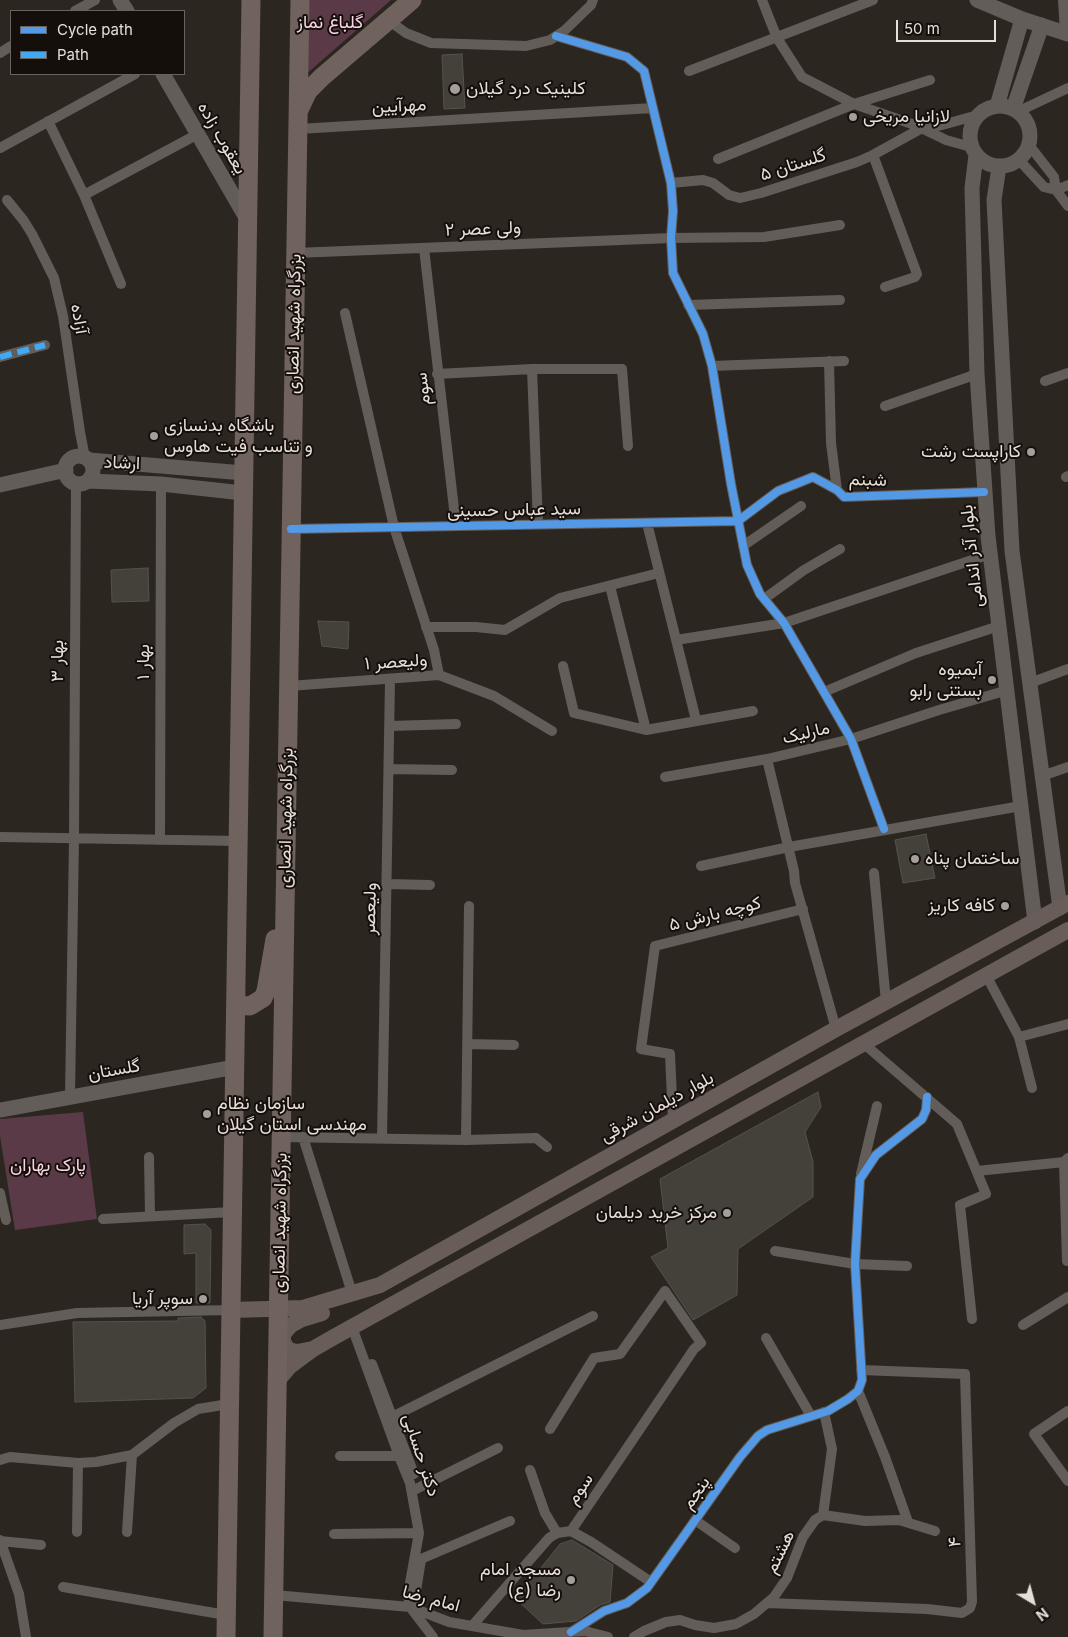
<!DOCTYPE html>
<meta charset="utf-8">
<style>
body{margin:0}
#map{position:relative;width:1068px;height:1637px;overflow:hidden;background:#2c2621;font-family:Inter,sans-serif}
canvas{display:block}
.legend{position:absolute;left:10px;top:10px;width:175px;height:65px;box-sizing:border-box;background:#150f0b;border:1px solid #69625d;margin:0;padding:6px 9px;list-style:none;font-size:15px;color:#e7ded8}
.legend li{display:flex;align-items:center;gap:10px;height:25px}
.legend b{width:25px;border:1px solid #69625d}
.north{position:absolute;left:1008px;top:1577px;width:50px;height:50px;-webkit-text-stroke:4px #150f0b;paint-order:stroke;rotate:143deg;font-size:14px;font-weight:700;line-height:20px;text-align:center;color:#e7ded8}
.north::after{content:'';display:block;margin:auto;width:18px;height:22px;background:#e7ded8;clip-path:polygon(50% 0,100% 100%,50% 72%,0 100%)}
.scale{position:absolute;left:896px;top:20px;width:100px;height:22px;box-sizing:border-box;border:2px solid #e7ded8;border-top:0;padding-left:6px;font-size:15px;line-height:18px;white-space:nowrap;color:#e7ded8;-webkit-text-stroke:4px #150f0b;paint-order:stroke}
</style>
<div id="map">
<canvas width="1068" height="1637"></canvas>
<ul class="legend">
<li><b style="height:6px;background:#5399e6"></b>Cycle path</li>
<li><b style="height:6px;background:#3fa9f5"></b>Path</li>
</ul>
<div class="north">N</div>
<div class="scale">50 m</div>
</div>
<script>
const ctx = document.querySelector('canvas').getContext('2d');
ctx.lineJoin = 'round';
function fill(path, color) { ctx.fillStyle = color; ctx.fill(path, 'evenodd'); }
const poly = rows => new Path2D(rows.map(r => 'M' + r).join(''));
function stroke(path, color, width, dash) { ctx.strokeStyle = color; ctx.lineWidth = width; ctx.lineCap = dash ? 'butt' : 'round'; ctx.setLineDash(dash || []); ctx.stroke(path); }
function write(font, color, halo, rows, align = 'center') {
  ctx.font = font + ' Inter,Vazirmatn,sans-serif'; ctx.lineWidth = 4; ctx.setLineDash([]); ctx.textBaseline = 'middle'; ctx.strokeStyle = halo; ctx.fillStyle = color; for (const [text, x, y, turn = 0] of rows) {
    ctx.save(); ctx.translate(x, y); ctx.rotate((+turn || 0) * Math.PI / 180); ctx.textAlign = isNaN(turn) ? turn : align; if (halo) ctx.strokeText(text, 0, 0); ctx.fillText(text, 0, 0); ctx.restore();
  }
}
fill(poly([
 [307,0,391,0,304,76],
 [83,1112,97,1219,15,1230,0,1136,0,1119]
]), '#5a3a47');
const building = poly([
 [462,54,465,108,444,109,442,55,462,54],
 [148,568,149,601,112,602,111,570,148,568],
 [318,621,349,622,348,649,322,646,318,621],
 [926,834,935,878,903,883,895,840,926,834],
 [818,1092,821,1107,805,1132,813,1162,813,1197,738,1249,737,1295,693,1320,651,1257,668,1248,660,1179,818,1092],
 [205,1224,211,1230,210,1303,196,1303,196,1253,184,1254,184,1225,205,1224],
 [201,1317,205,1321,206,1388,193,1398,75,1402,73,1322,178,1321,178,1318,201,1317],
 [572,1540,613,1565,610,1602,600,1605,576,1621,543,1624,516,1599,560,1544,572,1540]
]);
fill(building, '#44403a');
stroke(building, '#56514b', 1);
stroke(poly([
 [762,0,777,38,802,77,854,104,915,125,946,140,971,147],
 [1063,0,1065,33],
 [75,11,95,0],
 [388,20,406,33,431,43,526,46,550,40,564,31,591,5,593,0],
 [556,36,627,57,644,71,671,183,673,211,671,238,673,273,703,334,712,366,731,484,747,565,760,594,784,623,851,739,884,829],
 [0,53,11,46],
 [689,71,873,0],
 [1017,112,1068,88],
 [48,121,84,195,121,284],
 [298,129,653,108],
 [1029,145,1054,177,1056,190,1068,206],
 [0,148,135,74],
 [873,155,917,274,915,277,885,287],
 [718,159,854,104,930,80],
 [1019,160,1044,187,1056,190],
 [671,183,703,180,713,183,729,195,740,198,761,193,857,162,873,155,922,128,942,125,978,115],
 [1056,190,1068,185],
 [84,195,198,134],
 [7,200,24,221,32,234,54,278,63,316,80,432,85,458],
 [424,248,456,526],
 [295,253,671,238,764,237,840,225],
 [688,305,840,300],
 [345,313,394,527,434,650,439,675],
 [0,357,45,345],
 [829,361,831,443,837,490],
 [712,366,844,361],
 [532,369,538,524],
 [437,374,532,369,622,369,628,446],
 [1045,381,1068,373],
 [885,406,977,374],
 [1066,477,1068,476],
 [647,523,696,720],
 [291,529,738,521,778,491,813,477,837,490,844,497,984,492],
 [743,546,801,506],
 [610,586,646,730],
 [764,599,804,570,840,549],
 [426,627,476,627,505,630,560,598,659,573],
 [676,640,784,623,990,554],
 [563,666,574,713,646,730,753,711],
 [1030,683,1068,669],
 [289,686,439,675,494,696,552,731],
 [824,692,916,653,999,626],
 [390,726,456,724],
 [767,759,794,871,795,883,836,1029],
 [389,769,452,770],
 [1042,776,1068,767],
 [665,777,767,759,851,739,939,710,1008,690],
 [0,837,238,841],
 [160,840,161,484],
 [701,866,789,847,1021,806],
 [874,873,886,1002],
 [387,884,430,885],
 [986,975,1019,1037,1032,1088],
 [1019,1037,1068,1024],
 [863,1043,957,1124,986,1194,960,1205,972,1319],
 [467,1044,514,1045],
 [70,1097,74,838,76,483],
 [673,1121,670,1054,641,1049,655,946,803,909],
 [281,1137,466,1140,536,1138,547,1147],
 [303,1137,352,1293],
 [382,1138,390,680],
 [466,1140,469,906],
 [149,1157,150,1216],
 [977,1171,1064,1162],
 [861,1174,877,1106],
 [0,1193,6,1220],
 [103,1219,232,1212],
 [775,1251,855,1264,907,1266],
 [1067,1261,1064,1162,1068,1158],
 [0,1325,77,1313,231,1310],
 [1023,1325,1068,1297],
 [352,1327,399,1456,410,1483,419,1533,408,1594,410,1607,433,1637],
 [766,1338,811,1416],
 [372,1364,414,1474],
 [858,1391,885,1457,908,1522],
 [1068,1411,1034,1434,1068,1481],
 [392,1417,593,1316],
 [340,1456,399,1456],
 [0,1460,10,1457,78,1463,96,1462,132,1455,174,1423,198,1409,229,1404],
 [530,1470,545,1513,557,1533],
 [412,1491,498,1448],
 [823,1515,832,1449,824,1412],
 [695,1520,735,1548],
 [571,1531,591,1542,651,1582],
 [77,1532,78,1463],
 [127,1532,132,1455],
 [334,1534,419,1533],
 [0,1540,19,1594,26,1637],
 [0,1541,41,1545],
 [421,1559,510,1521],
 [63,1587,226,1615],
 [274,1595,410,1607,449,1622,523,1635,585,1631,608,1637],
 [767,1603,927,1609,962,1613,970,1608,972,1602,965,1374,861,1370],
 [410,1607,415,1597,421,1560],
 [472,1626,549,1538,557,1533,571,1531,694,1349,701,1343,665,1291,620,1354,594,1358,550,1429],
 [571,1632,604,1611,627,1603,647,1588,740,1457,758,1436,767,1430,828,1411,848,1399,858,1391,862,1380,855,1264,860,1179,876,1155,922,1119,926,1110,927,1097],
 [634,1637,644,1631,666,1622,680,1620,695,1625,714,1628,736,1624,754,1614,774,1597,787,1578,803,1537,815,1520,823,1515,865,1521,899,1520,935,1531]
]), '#635d59', 10);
stroke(poly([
 [120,0,127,11],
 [977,0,1022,19,1068,34],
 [163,74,248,221],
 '970 136a30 30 0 1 1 60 0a30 30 0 1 1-60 0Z',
 [997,106,1022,19],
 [1013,109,1042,25],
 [976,155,972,188,977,374,988,536,1035,922],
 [999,167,994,200,1012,551,1060,908],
 '65 470a14 14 0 1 1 28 0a14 14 0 1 1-28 0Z',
 [89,460,244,473],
 [88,481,161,484,243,493],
 [0,485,66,470],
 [0,1110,235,1067]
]), '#635d59', 15);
stroke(poly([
 [231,1310,303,1308,380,1285,836,1029,1068,903],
 [313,1349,297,1352,288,1350,283,1342,283,1334,291,1325,302,1319,322,1313],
 [277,1381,290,1366,313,1349,334,1337,1068,930]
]), '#685d58', 16);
stroke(poly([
 [299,110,308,91,322,77,412,0],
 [236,1005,250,1006,263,998,266,991,275,939],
 [226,1637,251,0],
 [273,1637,300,0]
]), '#70625d', 19);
stroke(poly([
 [0,357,45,345]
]), '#3fa9f5', 6, [12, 6]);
stroke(poly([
 [556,36,627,57,644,71,671,183,673,211,671,238,673,273,703,334,712,366,731,484,747,565,760,594,784,623,851,739,884,829],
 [291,529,738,521,778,491,813,477,837,490,844,497,984,492],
 [571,1632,604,1611,627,1603,647,1588,740,1457,758,1436,767,1430,828,1411,848,1399,858,1391,862,1380,855,1264,860,1179,876,1155,922,1119,926,1110,927,1097]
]), '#5399e6', 8);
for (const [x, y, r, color] of [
 [455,89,6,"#a69e98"],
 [853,117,5,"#a69e98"],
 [154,436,5,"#a69e98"],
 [1031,452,5,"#a69e98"],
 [992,680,5,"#a69e98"],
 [915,859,5,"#a69e98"],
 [1005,906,5,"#a69e98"],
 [207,1114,5,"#a69e98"],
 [727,1213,5,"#a69e98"],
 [203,1299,5,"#a69e98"],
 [571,1580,5,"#a69e98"]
]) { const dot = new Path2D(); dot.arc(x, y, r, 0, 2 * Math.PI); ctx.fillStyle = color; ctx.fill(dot); stroke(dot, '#150f0b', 2); }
write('18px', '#fad5e4', '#150f0b', [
 ["گلباغ نماز",330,23],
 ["پارک بهاران",48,1166]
]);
write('18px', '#e7ded8', '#150f0b', [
 ["کلینیک درد گیلان",466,89,"left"],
 ["لازانیا مریخی",863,117,"left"],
 ["باشگاه بدنسازی",164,426,"left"],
 ["و تناسب فیت هاوس",164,447,"left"],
 ["کاراپست رشت",1021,452],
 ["آبمیوه",982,670],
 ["بستنی رابو",982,691],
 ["ساختمان پناه",925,859,"left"],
 ["کافه کاریز",995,906],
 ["سازمان نظام",217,1104,"left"],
 ["مهندسی استان گیلان",217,1125,"left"],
 ["مرکز خرید دیلمان",717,1213],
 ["سوپر آریا",193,1299],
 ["مسجد امام",561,1570],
 ["رضا (ع)",561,1591]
], 'right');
write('18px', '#e7ded8', '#150f0b', [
 ["مهرآیین",399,106,-3],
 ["یعقوب زاده",222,138,60],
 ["گلستان ۵",793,165,-18],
 ["ولی عصر ۲",483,229,-2],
 ["آزاده",79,319,80],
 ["بزرگراه شهید انصاری",294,324,-89],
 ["سوم",423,389,-97],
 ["ارشاد",122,463,2],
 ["شبنم",868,480,2],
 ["سید عباس حسینی",514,510,-1],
 ["بلوار آذر اندامی",972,556,-96],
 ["بهار ۳",58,661,-90],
 ["بهار ۱",144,662,-90],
 ["ولیعصر ۱",396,662,-4],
 ["مارلیک",806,733,-13],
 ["بزرگراه شهید انصاری",286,818,-89],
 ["ولیعصر",370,909,-89],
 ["کوچه بارش ۵",715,914,-14],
 ["گلستان",114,1070,-10],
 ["بلوار دیلمان شرقی",657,1107,-29],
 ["بزرگراه شهید انصاری",280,1223,-89],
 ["دکتر حسابی",421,1455,72],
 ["سوم",580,1489,-56],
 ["پنجم",696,1493,-55],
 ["۴",955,1542,-92],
 ["هشتم",780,1552,-64],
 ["امام رضا",431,1599,15]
]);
</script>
